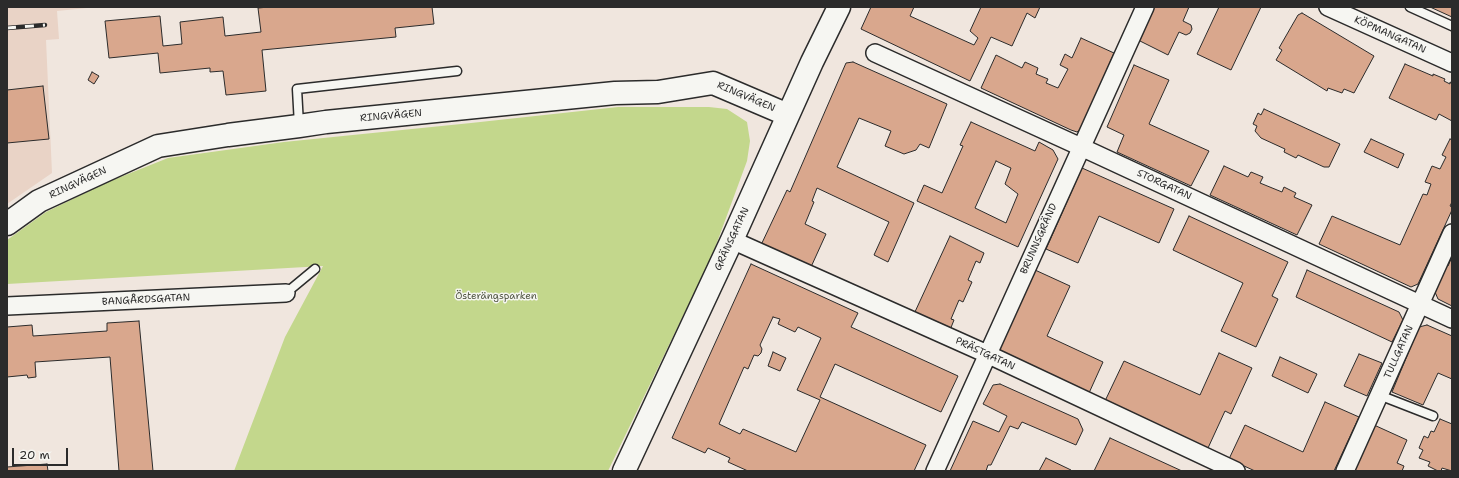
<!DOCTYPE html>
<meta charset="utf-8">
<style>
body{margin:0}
#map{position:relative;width:1459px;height:478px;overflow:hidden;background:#f0e6de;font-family:"Shantell Sans",sans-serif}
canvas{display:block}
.frame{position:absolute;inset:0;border:8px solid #2b2b2b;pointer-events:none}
.scale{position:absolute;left:12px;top:448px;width:56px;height:18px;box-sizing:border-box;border:2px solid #2b2b2b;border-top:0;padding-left:5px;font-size:12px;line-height:14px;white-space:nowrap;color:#2b2b2b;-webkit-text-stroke:3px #f6f6f2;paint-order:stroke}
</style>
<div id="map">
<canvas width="1459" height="478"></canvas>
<div class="frame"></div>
<div class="scale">20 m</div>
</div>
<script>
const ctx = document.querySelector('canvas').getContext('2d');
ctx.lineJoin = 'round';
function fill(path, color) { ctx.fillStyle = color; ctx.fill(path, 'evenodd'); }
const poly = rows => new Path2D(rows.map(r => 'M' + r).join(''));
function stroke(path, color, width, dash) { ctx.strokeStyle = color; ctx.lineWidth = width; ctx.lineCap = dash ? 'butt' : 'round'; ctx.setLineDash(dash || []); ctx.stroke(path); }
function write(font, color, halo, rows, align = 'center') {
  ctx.font = font + ' "Shantell Sans",sans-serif'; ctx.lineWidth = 3; ctx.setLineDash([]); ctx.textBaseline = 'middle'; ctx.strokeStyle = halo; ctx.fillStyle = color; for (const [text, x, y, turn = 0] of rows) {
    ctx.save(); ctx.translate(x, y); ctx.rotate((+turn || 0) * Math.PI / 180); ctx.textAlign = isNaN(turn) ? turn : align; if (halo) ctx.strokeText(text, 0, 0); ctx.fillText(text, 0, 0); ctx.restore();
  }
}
fill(poly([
 [7,7,97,7,57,11,59,39,46,40,52,173,7,204]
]), '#e9d3c6');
fill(poly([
 [618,107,709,107,727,109,747,122,750,141,747,161,712,256,608,471,234,471,285,337,323,266,7,284,7,240,46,212,108,182,168,158,284,142,471,123]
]), '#c3d78c');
const building = poly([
 [269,7,432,7,434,24,395,28,396,37,262,50,266,91,226,95,223,71,210,72,210,68,160,73,158,53,109,58,105,21,160,16,163,46,182,44,180,22,223,17,225,36,261,32,258,8,269,7],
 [871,7,914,7,910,16,974,45,978,38,970,31,981,7,1040,7,1035,18,1027,13,1012,46,991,37,970,81,861,29,871,7],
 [1150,7,1189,7,1183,21,1191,25,1192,29,1190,33,1186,35,1179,32,1168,55,1136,39,1150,7],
 [1219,7,1261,7,1231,70,1197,54,1219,7],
 [1430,7,1452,7,1452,17,1430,7],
 [1302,13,1374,56,1354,93,1344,89,1342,93,1328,88,1327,91,1276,60,1282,50,1279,48,1298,15,1302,13],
 [1081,38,1114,53,1083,125,1081,129,1077,132,1071,130,981,88,996,55,1022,68,1025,62,1038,68,1036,74,1048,79,1046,83,1058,88,1068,69,1060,65,1065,54,1072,58,1081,38],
 [853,62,947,104,929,148,920,144,916,150,904,154,885,146,891,131,859,118,837,167,914,203,888,262,874,255,889,222,817,188,812,201,814,202,805,224,826,234,811,267,761,245,787,190,790,192,846,63,853,62],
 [1405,64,1433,76,1433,74,1445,79,1444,81,1450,84,1450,82,1452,83,1452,121,1439,114,1436,120,1389,98,1405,64],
 [1134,65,1169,80,1149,124,1209,151,1191,186,1117,152,1124,135,1107,127,1134,65],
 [92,72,99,76,94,84,88,80,92,72],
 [43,86,49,139,7,143,7,90,43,86],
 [1264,109,1340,144,1329,167,1324,167,1298,155,1296,158,1284,152,1285,149,1261,138,1255,131,1257,126,1253,124,1258,113,1261,115,1264,109],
 [971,122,1035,151,1039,142,1053,150,1058,159,1018,247,917,201,924,185,942,193,963,146,960,145,971,122],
 [996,161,1011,168,1005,184,1018,194,1006,223,975,208,996,161],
 [1371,139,1404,154,1398,168,1364,152,1371,139],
 [1450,139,1452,140,1452,202,1450,206,1452,207,1452,210,1418,284,1411,287,1319,244,1332,216,1400,245,1423,194,1427,195,1431,184,1425,182,1432,166,1440,169,1446,157,1442,155,1450,139],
 [1224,166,1248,177,1251,172,1263,177,1260,183,1282,192,1284,187,1296,193,1294,197,1312,205,1297,235,1210,195,1224,166],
 [1082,168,1174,209,1159,243,1099,216,1078,263,1046,249,1082,168],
 [1189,216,1288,262,1272,296,1278,299,1256,347,1221,331,1243,283,1173,250,1189,216],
 [950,236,984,253,980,263,976,261,968,280,972,282,963,302,959,300,951,319,954,320,950,330,914,314,950,236],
 [1452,257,1452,306,1438,299,1435,292,1446,265,1448,266,1452,257],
 [751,264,858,313,851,327,958,376,941,412,835,364,820,397,926,445,914,471,748,471,728,462,730,458,708,448,705,453,672,438,751,264],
 [773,317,780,319,778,324,795,332,798,327,821,338,797,390,820,400,796,452,743,429,740,434,719,424,744,367,748,369,754,355,758,356,761,353,762,349,760,345,773,317],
 [1035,270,1070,286,1047,336,1103,362,1089,393,998,353,1035,270],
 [1307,270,1399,312,1403,320,1392,342,1296,297,1307,270],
 [139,321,153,471,119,471,110,357,35,362,36,377,28,378,27,375,7,377,7,327,32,325,33,336,107,331,107,323,139,321],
 [1427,325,1452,336,1452,379,1438,373,1423,405,1392,392,1419,327,1427,325],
 [773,352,786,358,780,371,768,366,773,352],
 [1219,353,1252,368,1231,414,1225,411,1208,448,1105,401,1124,361,1200,395,1219,353],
 [1359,354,1382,363,1367,396,1344,386,1359,354],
 [1280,357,1317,374,1308,393,1272,376,1280,357],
 [1000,384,1078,419,1083,430,1076,445,1022,422,1018,429,1010,426,991,465,988,465,986,471,950,471,973,421,999,432,1007,416,983,404,993,385,1000,384],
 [1325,402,1359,417,1334,471,1255,471,1229,459,1245,425,1303,452,1325,402],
 [1440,419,1452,424,1452,471,1442,468,1441,471,1438,471,1428,466,1430,462,1419,458,1423,450,1419,448,1424,436,1428,438,1431,431,1434,432,1440,419],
 [1374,425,1407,440,1397,463,1404,466,1402,471,1353,471,1374,425],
 [1110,438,1182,471,1094,471,1110,438],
 [1046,458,1071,470,1070,471,1039,471,1046,458],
 [47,464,48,471,7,471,7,467,47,464]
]);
fill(building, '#d9a78d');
stroke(building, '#2b2b2b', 1);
const lane = poly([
 [1410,7,1452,26],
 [299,125,297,89,457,71],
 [286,293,315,269],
 [1379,395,1433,416]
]);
const street = poly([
 [1328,7,1452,63],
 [875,53,1081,147,1452,319],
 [732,240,987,354,1236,471],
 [7,306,286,293],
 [935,471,1145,7],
 [1345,471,1452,233]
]);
const secondary = poly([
 [7,224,39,201,158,146,228,135,299,126,326,122,615,93,658,92,713,83,788,115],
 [624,471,732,240,812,62,839,7]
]);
stroke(lane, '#2b2b2b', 11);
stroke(street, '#2b2b2b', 20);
stroke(secondary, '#2b2b2b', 25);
stroke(lane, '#f6f6f2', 8);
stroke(street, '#f6f6f2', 17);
stroke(secondary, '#f6f6f2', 22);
const rail = poly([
 [7,28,45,25]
]);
stroke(rail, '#2b2b2b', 4.5);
stroke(rail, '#f6f6f2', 3, [9]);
write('10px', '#2b2b2b', '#f6f6f2', [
 ["KÖPMANGATAN",1390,35,24],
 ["RINGVÄGEN",746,97,23],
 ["RINGVÄGEN",391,116,-5],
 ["RINGVÄGEN",78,183,-25],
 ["STORGATAN",1164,185,25],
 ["GRÄNSGATAN",732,239,-65],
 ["BRUNNSGRÄND",1039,239,-66],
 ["BANGÅRDSGATAN",146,300,-3],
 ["TULLGATAN",1399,352,-66],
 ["PRÄSTGATAN",985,354,25]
]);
write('10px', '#515643', '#f6f6f2', [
 ["Österängsparken",496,296]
]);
</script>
